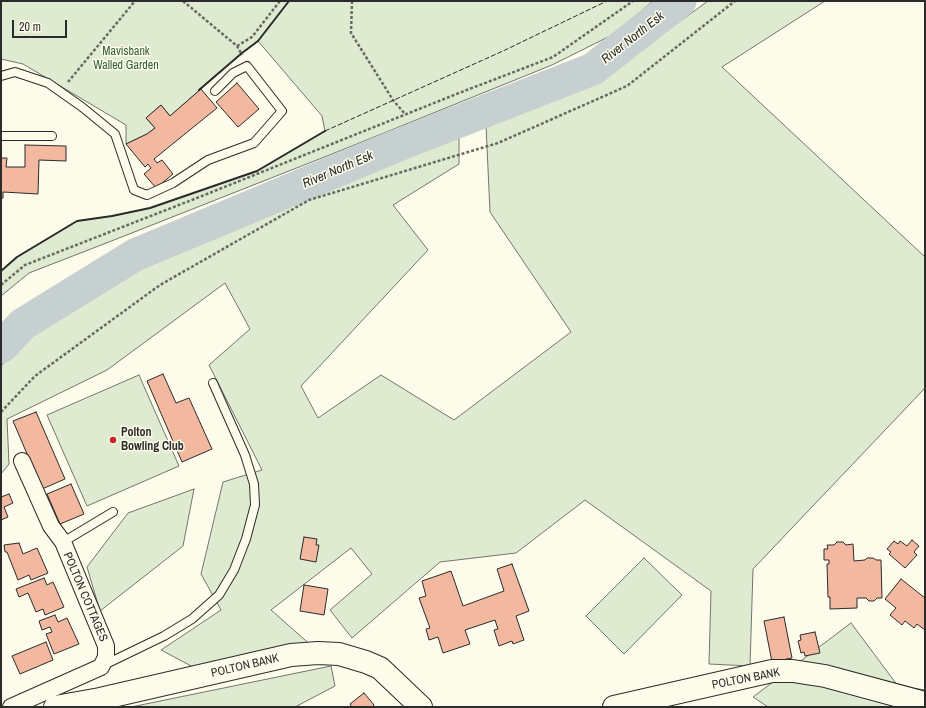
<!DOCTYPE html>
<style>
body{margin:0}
#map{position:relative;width:926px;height:708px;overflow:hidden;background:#fdfbea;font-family:"Archivo Narrow",sans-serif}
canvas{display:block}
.frame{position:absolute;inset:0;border:2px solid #2b2b2b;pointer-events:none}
.scale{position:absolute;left:12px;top:20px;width:55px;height:18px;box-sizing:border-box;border:2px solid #2b2b2b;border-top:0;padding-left:5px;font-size:12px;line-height:14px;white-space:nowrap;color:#2b2b2b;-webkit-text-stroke:3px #fdfbea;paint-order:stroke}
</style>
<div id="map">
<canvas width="926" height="708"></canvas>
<div class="frame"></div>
<div class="scale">20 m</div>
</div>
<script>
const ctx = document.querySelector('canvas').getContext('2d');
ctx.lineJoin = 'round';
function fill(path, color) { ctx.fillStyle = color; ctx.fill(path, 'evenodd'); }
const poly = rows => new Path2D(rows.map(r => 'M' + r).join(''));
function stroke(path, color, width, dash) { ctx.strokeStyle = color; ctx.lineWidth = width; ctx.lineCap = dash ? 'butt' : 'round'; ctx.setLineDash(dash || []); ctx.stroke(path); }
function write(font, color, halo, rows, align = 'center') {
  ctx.font = font + ' "Archivo Narrow",sans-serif'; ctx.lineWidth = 3; ctx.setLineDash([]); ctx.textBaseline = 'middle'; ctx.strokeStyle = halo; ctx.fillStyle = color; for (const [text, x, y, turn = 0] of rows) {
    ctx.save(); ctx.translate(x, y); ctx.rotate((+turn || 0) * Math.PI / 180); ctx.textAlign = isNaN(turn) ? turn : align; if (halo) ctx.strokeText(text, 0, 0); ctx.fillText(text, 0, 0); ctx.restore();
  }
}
const green = poly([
 [1,1,653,1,614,34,552,65,332,154,114,240,29,273,1,296,1,271,17,257,77,221,112,216,150,208,257,171,325,131,322,116,258,41,242,53,170,116,161,105,146,118,155,128,147,134,126,144,126,125,23,64,1,59,1,1],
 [708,1,825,1,722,67,925,257,925,388,753,569,750,666,709,664,711,591,585,500,516,553,440,562,352,638,330,610,372,574,351,548,271,610,313,647,193,667,161,650,221,610,201,574,223,482,262,470,209,365,250,329,225,283,107,370,7,419,9,464,1,474,1,366,35,327,214,229,459,129,459,164,393,205,428,250,301,386,318,418,381,375,454,420,571,332,490,212,486,125,606,75,708,1],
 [139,375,179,466,87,506,47,415,139,375],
 [194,489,183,546,100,611,87,567,128,513,194,489],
 [644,558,682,595,624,654,586,616,644,558],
 [851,623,898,686,925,690,925,707,768,707,753,697,851,623],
 [331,666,335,686,295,707,131,707,331,666]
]);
fill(green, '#deebd1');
stroke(green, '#74746e', 1);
stroke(poly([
 [1,347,23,324,135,255,396,146,593,69,680,1]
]), '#c7d0d0', 33);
const building = poly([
 [237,83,259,109,238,127,216,102,237,83],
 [201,89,217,108,154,159,157,163,162,160,173,174,156,188,144,174,151,168,148,164,145,167,126,144,147,134,155,128,146,118,161,105,170,116,201,89],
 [25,145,66,146,66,161,39,160,38,194,3,192,3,198,1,198,1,158,7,158,6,167,25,167,25,145],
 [163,374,176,403,189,398,212,449,182,462,147,381,163,374],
 [36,412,65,479,42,489,13,421,36,412],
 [71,484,84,514,60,524,47,494,71,484],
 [9,494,13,503,4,507,8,517,1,520,1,497,9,494],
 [304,537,317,539,316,545,319,545,316,562,300,559,304,537],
 [912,540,919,546,914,552,917,555,905,568,889,554,891,552,887,549,894,541,898,544,900,541,907,546,912,540],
 [837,542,843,542,846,545,853,544,854,561,865,560,867,558,873,558,876,560,881,560,882,598,877,598,874,601,869,601,866,598,857,598,857,608,830,609,830,597,828,597,827,564,829,564,829,560,824,560,824,549,828,549,827,545,834,545,837,542],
 [19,543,23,554,37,548,48,573,31,580,29,575,18,580,7,552,5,552,4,545,19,543],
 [512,564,529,611,516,616,524,640,513,644,512,641,499,646,494,630,498,629,495,620,465,630,470,644,443,653,438,637,429,640,426,629,430,628,419,598,426,596,422,581,451,571,463,606,504,591,497,569,512,564],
 [44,578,47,585,53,582,64,607,45,615,43,609,36,612,28,593,19,597,16,589,44,578],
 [901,579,925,598,925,630,917,624,914,628,905,621,902,625,890,615,896,608,885,599,901,579],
 [304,585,328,589,324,615,300,611,304,585],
 [55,615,58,622,67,618,79,644,54,654,46,634,52,632,50,627,42,630,39,621,55,615],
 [784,617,792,658,772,662,764,621,784,617],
 [815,632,820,653,805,656,804,652,801,653,798,641,801,640,800,635,815,632],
 [46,642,53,660,20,674,12,656,46,642],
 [364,693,374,705,373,706,374,707,352,707,350,704,364,693]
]);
fill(building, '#f2b8a0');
stroke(building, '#2b2b2b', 1);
const lane = poly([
 [1,76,15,72,48,83,82,107,115,134,134,190,147,195,173,183,208,160,254,143,282,111,247,66,233,73,215,91],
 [1,136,52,136],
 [63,542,113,512],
 [104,665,164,636,192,619,219,595,234,570,246,539,255,505,254,484,245,455,213,383]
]);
const street = poly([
 [11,707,101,667,106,657,106,646,63,542,51,526,22,461]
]);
const secondary = poly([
 [55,707,100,699,291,655,318,653,339,654,366,662,380,668,421,707],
 [614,707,772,671,793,671,825,676,925,703]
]);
stroke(lane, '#2b2b2b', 10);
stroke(street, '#2b2b2b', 18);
stroke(secondary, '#2b2b2b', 24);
stroke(poly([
 [183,1,237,46,242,55],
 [352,1,351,33,393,100,405,114],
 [237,46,252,37,280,1],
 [68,82,135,1],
 [1,285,25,265,202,196,459,93,553,57,633,1],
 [1,412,35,376,160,285,309,200,498,143,627,86,735,1]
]), '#6a6964', 2.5, [3, 2]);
stroke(lane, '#fdfbea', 8);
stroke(street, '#fdfbea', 16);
stroke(secondary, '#fdfbea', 22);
stroke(poly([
 [325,131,503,51,607,1]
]), '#2b2b2b', 1, [5, 2]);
stroke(poly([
 [199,90,242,53,258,41,289,1],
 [1,271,17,257,77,221,112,216,150,208,257,171,325,131]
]), '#2b2b2b', 2);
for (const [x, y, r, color] of [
 [113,440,4,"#c62828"]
]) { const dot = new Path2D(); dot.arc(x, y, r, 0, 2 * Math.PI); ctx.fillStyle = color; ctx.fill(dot); stroke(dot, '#fdfbea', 1.5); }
write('12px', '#34623c', '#fdfbea', [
 ["Mavisbank",126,52],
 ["Walled Garden",126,66]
]);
write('bold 12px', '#2b2b2b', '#fdfbea', [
 ["Polton",121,433],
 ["Bowling Club",121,447]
], 'left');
write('12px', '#2b2b2b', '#fdfbea', [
 ["POLTON COTTAGES",85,597,67],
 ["POLTON BANK",245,666,-13],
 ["POLTON BANK",746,679,-11]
]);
write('italic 13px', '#2b2b2b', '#fdfbea', [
 ["River North Esk",633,38,-38],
 ["River North Esk",338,170,-23]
]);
</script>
